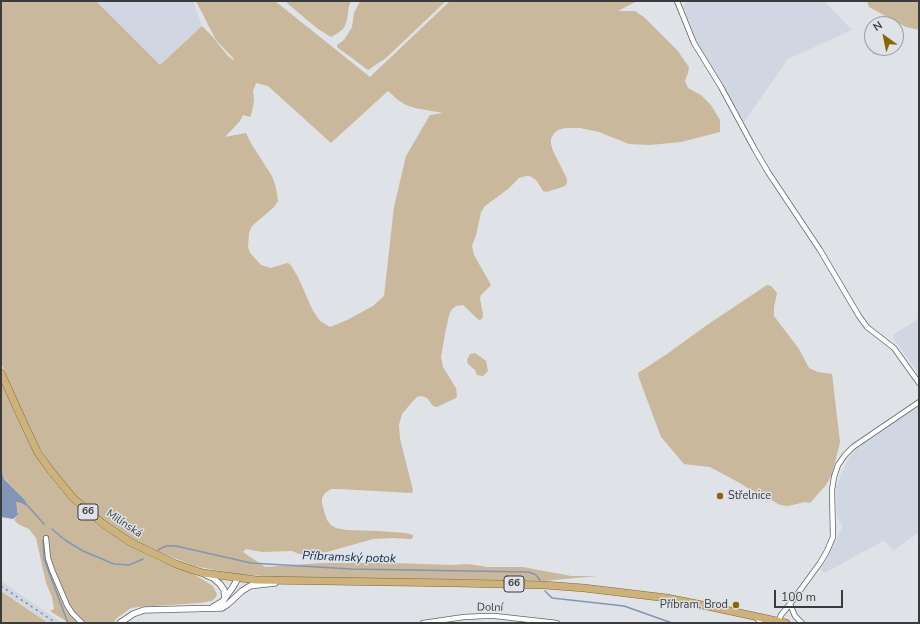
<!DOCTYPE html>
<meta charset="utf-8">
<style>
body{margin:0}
#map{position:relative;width:920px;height:624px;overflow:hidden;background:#dfe2e6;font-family:"Nunito Sans",sans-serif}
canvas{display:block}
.frame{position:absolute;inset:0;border:2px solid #3a3b3d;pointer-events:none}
.north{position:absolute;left:864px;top:16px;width:40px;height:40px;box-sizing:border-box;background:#dfe2e6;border:1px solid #9d9fa2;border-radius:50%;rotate:327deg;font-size:11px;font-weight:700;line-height:16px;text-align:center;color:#3a3b3d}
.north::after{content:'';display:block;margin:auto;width:14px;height:18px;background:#8c6406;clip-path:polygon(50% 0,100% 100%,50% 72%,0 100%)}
.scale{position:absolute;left:774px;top:590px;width:69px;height:18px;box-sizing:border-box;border:2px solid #3a3b3d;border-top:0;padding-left:5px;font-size:12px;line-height:14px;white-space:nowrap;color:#3a3b3d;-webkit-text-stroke:3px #dfe2e6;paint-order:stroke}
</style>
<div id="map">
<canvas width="920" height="624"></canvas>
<div class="frame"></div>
<div class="north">N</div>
<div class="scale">100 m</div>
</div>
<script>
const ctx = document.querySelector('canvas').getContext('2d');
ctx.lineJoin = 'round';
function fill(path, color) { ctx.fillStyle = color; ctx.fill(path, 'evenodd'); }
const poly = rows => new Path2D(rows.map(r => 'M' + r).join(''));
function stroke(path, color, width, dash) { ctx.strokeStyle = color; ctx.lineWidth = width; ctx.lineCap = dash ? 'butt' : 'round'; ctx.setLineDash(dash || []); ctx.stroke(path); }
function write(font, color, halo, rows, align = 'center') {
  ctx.font = font + ' "Nunito Sans",sans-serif'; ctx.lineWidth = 3; ctx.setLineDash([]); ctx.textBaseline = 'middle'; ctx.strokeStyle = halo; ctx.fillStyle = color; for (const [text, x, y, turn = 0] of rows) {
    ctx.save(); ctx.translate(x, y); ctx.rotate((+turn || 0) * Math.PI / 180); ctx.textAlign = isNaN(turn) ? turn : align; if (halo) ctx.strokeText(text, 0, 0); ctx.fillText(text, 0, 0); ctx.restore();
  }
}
fill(poly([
 [96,1,193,1,202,26,160,65],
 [687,1,824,1,852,30,788,59,744,122,699,47,683,6],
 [919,318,919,374,893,338,893,335],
 [919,405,919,532,893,551,888,544,883,541,825,573,821,570,843,526,837,518,836,486,852,451],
 [1,581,49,614,63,623,50,623,45,620,1,590]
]), '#d0d7e2');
fill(poly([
 [1,1,96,1,160,65,202,26,212,36,227,55,233,60,234,59,216,40,196,1,275,1,370,77,450,1,637,1,618,11,635,11,644,17,677,50,689,67,688,73,685,81,688,88,701,95,711,105,720,120,720,132,681,142,650,145,629,144,599,132,580,128,565,128,558,130,554,133,551,139,551,144,553,151,567,179,567,183,565,186,547,192,543,191,536,180,530,176,526,176,519,178,508,189,485,206,481,212,476,235,472,246,474,255,491,285,481,295,480,298,483,315,482,319,479,320,463,305,456,306,452,309,449,315,445,334,441,357,443,367,456,388,457,396,456,398,437,407,433,406,427,398,422,396,417,397,412,402,402,414,399,425,400,439,413,490,412,493,339,489,331,489,325,493,322,498,322,504,327,520,331,525,336,528,346,530,378,531,406,533,413,535,413,538,410,539,392,538,373,539,327,552,305,554,299,554,292,551,262,552,246,549,243,552,265,567,321,563,392,563,453,565,468,564,488,567,523,567,571,576,597,576,544,581,455,579,290,578,237,574,194,566,145,546,132,539,104,520,76,496,54,469,42,451,28,424,1,363],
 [256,83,268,86,331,143,388,91,398,100,406,105,415,108,443,113,430,115,406,156,394,207,384,296,373,306,347,320,330,327,320,321,313,311,298,277,290,264,287,263,271,268,261,265,250,253,248,247,249,233,252,226,274,207,278,201,276,188,272,176,252,145,246,133,225,137,240,121,243,115,250,117,252,112,254,100,253,91],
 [286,1,351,1,349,6,347,20,344,28,338,33,331,37,318,29,288,4],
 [360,1,446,1,386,58,368,70,337,47,337,45,344,40,352,27,354,13],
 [867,1,919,1,919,30,906,27,869,7],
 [767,285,771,286,777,293,774,307,774,316,799,349,809,368,818,372,832,374,840,442,832,474,826,485,810,503,805,502,788,506,780,505,763,495,749,489,738,482,710,467,684,464,661,437,639,378,638,373,667,354,707,325],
 [475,353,486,361,488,371,483,376,477,375,475,370,468,364,467,360,470,354],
 [1,382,21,428,35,455,48,474,70,501,99,526,128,545,160,561,192,573,213,586,217,594,216,597,212,601,199,603,138,607,131,608,117,618,113,623,69,623,50,611,54,609,52,597,46,583,36,538,29,529,18,524,14,520,18,515,18,511,15,502,21,503,23,498,3,477,1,465],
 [1,591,48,623,1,623]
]), '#c9b89b');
fill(poly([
 [1,465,3,477,5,480,23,498,29,507,21,503,16,502,18,515,13,519,1,517]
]), '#8196b7');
stroke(poly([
 [28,506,44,524],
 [52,529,65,540,83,551,114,564,129,565,143,559],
 [43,540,44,559,68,623],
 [158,550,166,546,176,546,251,563,351,569,529,572,536,575,540,580],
 [545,591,552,598,624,606,672,623]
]), '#8196b7', 1.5);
const minor = poly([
 [677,1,694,43,721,87,754,148,768,172,820,250,859,316,867,327,894,348,919,383],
 [46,538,48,558,52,570,67,605,72,613,82,623],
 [790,604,795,616,802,623],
 [755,616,761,623],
 [778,622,781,615,790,604,820,563,827,551,833,537,832,490,834,477,838,465,845,455,853,447,919,402],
 [423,623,464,617,485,616,495,616,557,623]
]);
const tertiary = poly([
 [206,575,213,578,220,584,224,590,225,598],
 [213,607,223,601,233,587,238,578],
 [120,623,133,614,144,610,222,608,228,604,242,591,250,586,257,585,275,583]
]);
const primary = poly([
 [1,373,25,426,38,453,51,471,73,498,102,523,130,542,176,564,193,570,203,573,256,580,455,583,544,585,584,588,667,598,707,606,786,623]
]);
stroke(minor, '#636569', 6);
stroke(tertiary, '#636569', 7);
stroke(primary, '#83672e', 8);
stroke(minor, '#fff', 4.5);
stroke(tertiary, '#fff', 5.5);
stroke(primary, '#cdb27d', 7);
stroke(poly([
 [1,586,56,623]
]), '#838587', 1.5, [2, 4]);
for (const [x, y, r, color] of [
 [720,496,4,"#8c6406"],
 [736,605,4,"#8c6406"]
]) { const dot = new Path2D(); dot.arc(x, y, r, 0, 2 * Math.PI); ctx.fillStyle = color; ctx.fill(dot); stroke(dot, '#dfe2e6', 1.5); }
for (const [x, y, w] of [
 [88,512,20],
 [514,584,20]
]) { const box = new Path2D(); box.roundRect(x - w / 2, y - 8, w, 16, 3); ctx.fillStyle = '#dfe2e6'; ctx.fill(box); stroke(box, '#3a3b3d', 1); }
write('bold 10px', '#3a3b3d', null, [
 ["66",88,512],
 ["66",514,584]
]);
write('11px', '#3a3b3d', '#dfe2e6', [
 ["Střelnice",728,496],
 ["Příbram, Brod",728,605,"right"]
], 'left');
write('11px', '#3a3b3d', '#dfe2e6', [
 ["Milínská",124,524,34],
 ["Dolní",490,608,1]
]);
write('italic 12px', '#0c2852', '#dfe2e6', [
 ["Příbramský potok",349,558,2]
]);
</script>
